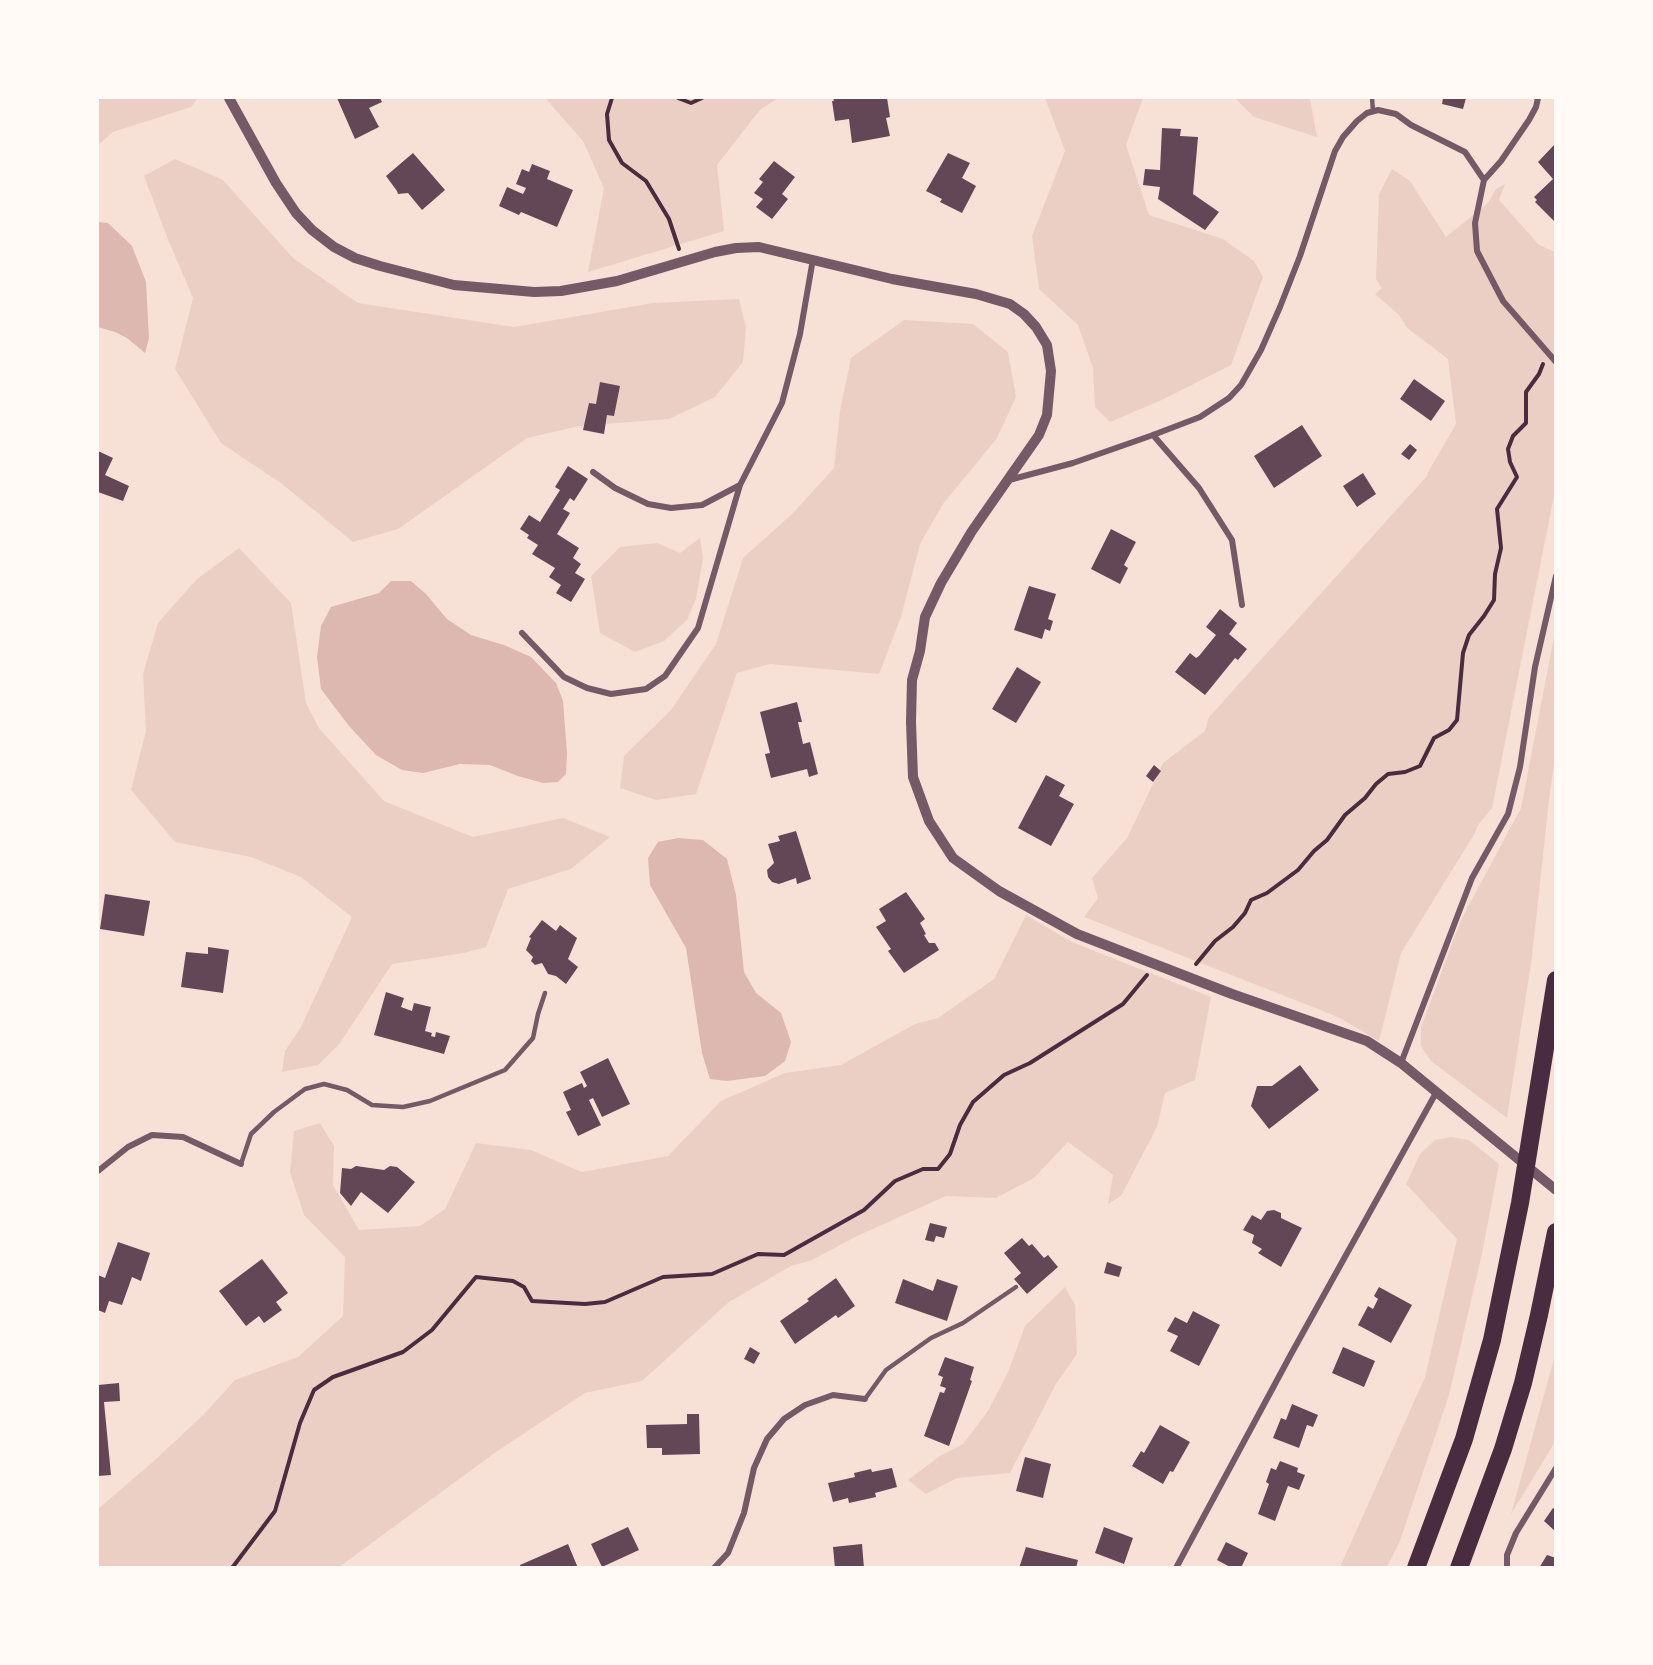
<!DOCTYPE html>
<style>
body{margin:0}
#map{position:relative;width:1653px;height:1665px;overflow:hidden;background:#f7e1d7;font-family:"Noto Serif",serif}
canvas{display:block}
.frame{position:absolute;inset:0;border:99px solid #fffaf5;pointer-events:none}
</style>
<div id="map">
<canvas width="1653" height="1665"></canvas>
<div class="frame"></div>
</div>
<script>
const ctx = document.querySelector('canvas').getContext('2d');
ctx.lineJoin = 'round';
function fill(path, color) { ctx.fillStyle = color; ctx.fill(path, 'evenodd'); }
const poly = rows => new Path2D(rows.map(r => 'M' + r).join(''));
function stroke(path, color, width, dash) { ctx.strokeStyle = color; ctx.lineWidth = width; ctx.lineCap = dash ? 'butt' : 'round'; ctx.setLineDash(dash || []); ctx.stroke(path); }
fill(poly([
 [98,98,198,98,191,107,113,132,98,145],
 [545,98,778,98,760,110,717,165,724,231,588,272,604,188,583,141],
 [1045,98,1143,98,1126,145,1149,215,1223,239,1254,261,1263,277,1231,365,1164,399,1110,422,1095,407,1093,368,1078,325,1039,289,1032,236,1065,151],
 [1235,98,1310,98,1317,137,1254,117],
 [175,159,223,180,293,258,358,303,514,327,653,303,739,299,746,327,743,362,715,397,669,419,579,426,527,438,398,529,353,542,282,484,221,443,175,369,193,298,169,242,144,176],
 [1392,169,1410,181,1446,237,1488,203,1496,189,1505,184,1499,200,1539,245,1555,252,1555,491,1492,808,1478,825,1475,833,1401,953,1379,1041,1338,1017,1084,917,1098,898,1092,878,1127,838,1163,763,1205,731,1209,717,1427,476,1428,472,1456,424,1448,359,1407,328,1399,315,1375,294,1382,288,1376,279,1379,194],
 [904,320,973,324,1008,352,1016,397,997,438,943,504,920,544,901,617,879,674,770,664,737,673,696,794,656,800,620,788,624,756,671,710,716,644,743,558,793,513,834,468,840,411,851,358],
 [700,538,703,558,696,599,687,620,664,641,635,652,600,633,591,576,620,547,657,543,680,553],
 [239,548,291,603,306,703,319,728,384,801,473,837,563,818,610,837,571,869,508,889,486,947,464,953,392,964,340,1043,318,1065,282,1072,285,1051,301,1027,352,917,301,877,251,857,175,842,131,790,146,731,143,674,158,623,197,579],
 [1555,632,1555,758,1549,800,1532,957,1507,1118,1431,1061,1421,1046,1421,1027,1461,920,1521,808],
 [1026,915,1072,942,1211,997,1195,1080,1165,1093,1157,1127,1121,1196,1108,1204,1113,1175,1068,1142,1034,1178,996,1198,946,1196,857,1236,812,1260,791,1266,729,1302,642,1381,585,1393,496,1452,339,1567,98,1567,98,1509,155,1460,204,1414,235,1380,298,1357,343,1316,345,1257,304,1215,290,1172,294,1131,320,1123,334,1146,333,1185,359,1230,420,1226,445,1209,476,1143,531,1150,582,1172,668,1156,721,1101,785,1073,841,1065,915,1024,938,1018,994,979],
 [1451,1137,1469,1140,1499,1164,1482,1254,1449,1395,1400,1541,1387,1567,1340,1567,1425,1377,1457,1239,1406,1184,1420,1154,1435,1140],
 [1065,1287,1075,1305,1077,1354,1056,1384,1010,1473,957,1478,926,1494,908,1480,940,1456,963,1444,988,1411,1008,1372,1025,1326],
 [1555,1355,1555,1442,1511,1514]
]), '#ebcfc5');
fill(poly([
 [98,222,108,223,132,246,146,282,149,338,145,353,127,338,115,332,98,327],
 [391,581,411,581,426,594,447,619,471,635,504,645,531,657,556,683,563,701,567,753,566,774,558,782,543,783,518,776,490,765,460,764,423,773,402,770,376,755,349,726,321,689,317,657,321,626,331,607,379,593],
 [678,838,703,840,727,859,736,895,744,972,756,993,781,1013,791,1042,785,1061,765,1076,727,1081,710,1079,702,1053,686,948,650,885,648,858,658,842]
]), '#dcb8b0');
fill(poly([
 [337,98,380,98,382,102,369,108,379,127,355,139],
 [833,98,887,98,890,117,886,118,890,136,852,143,849,119,835,121,832,101,834,101],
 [1443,98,1466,98,1463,109,1442,104],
 [1162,128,1181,129,1180,136,1198,137,1193,194,1219,212,1205,230,1158,199,1160,187,1143,185,1145,169,1160,170],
 [1554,145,1556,147,1556,223,1535,202,1537,200,1534,197,1553,179,1538,162],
 [413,153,445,190,422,210,408,193,398,194,397,191,386,176],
 [948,153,970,163,962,178,976,186,962,213,940,202,942,199,926,191],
 [774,161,795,177,782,194,788,199,772,219,756,207,763,199,754,193,763,182,759,179],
 [532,164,550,171,547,179,573,190,557,227,521,212,519,215,499,206,507,187,523,194,526,188,516,184,522,169,529,172],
 [1414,379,1445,401,1431,421,1400,399],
 [600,382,620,386,614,416,607,415,604,434,583,430,589,403,596,404],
 [1302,425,1322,456,1274,488,1254,456],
 [1410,444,1417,450,1409,460,1401,454],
 [98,451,113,458,105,475,129,486,123,501,98,492],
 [568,466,588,479,574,501,570,498,563,509,570,513,557,534,579,548,573,558,581,564,575,573,585,579,571,602,556,593,561,585,549,577,555,568,532,554,538,545,527,538,529,535,520,529,529,515,540,522,560,490,555,487],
 [1363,473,1376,494,1357,507,1343,486],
 [1111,529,1136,542,1124,565,1128,568,1120,584,1091,569],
 [1029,586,1056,594,1048,619,1053,621,1050,631,1045,629,1042,639,1014,630],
 [1220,609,1237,623,1229,634,1247,649,1238,660,1235,658,1205,695,1175,672,1190,653,1196,658,1199,656,1216,635,1206,627],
 [1017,667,1041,682,1016,723,992,709],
 [797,702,802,722,798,722,803,744,810,742,818,774,809,777,807,769,771,778,765,754,770,753,760,712],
 [1154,765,1161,771,1153,782,1146,776],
 [1046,775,1065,785,1059,796,1074,804,1051,846,1018,828],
 [796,831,811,879,797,884,796,878,779,884,772,882,768,877,767,870,774,863,768,844,780,841,778,836],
 [906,892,925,919,920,923,926,934,924,935,929,943,935,943,939,950,904,973,888,951,891,949,876,927,886,921,879,909],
 [105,894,150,901,144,936,100,929],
 [542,920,556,931,560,925,577,938,568,959,578,967,566,984,556,976,548,974,542,963,535,965,531,961,533,957,526,950,531,938,529,937],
 [208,947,229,950,223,993,181,987,186,952,208,954],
 [386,992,404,998,401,1007,412,1011,414,1003,431,1007,425,1031,432,1033,431,1036,435,1037,436,1032,450,1036,444,1054,374,1035],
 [608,1058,630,1104,602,1117,593,1098,589,1100,601,1125,578,1136,566,1112,571,1110,563,1092,582,1083,584,1088,587,1086,580,1072],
 [1300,1065,1319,1090,1269,1129,1251,1106,1257,1086,1272,1086],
 [356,1166,384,1170,390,1166,397,1167,415,1182,388,1213,361,1192,351,1206,340,1193,342,1168,351,1169],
 [1274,1210,1281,1213,1281,1218,1302,1228,1281,1267,1258,1253,1262,1249,1252,1243,1254,1235,1243,1230,1252,1215,1261,1220,1267,1211],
 [930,1223,947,1227,944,1238,936,1236,934,1242,925,1240],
 [1022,1238,1029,1246,1032,1244,1044,1258,1048,1255,1058,1267,1027,1294,1014,1279,1021,1273,1004,1253],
 [118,1242,150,1253,141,1281,132,1277,122,1305,109,1301,105,1313,98,1310,98,1275,105,1278],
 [262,1259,288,1293,276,1302,282,1310,264,1323,259,1316,246,1326,219,1291],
 [1107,1262,1122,1267,1119,1277,1104,1273],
 [836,1278,855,1306,838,1318,836,1315,795,1344,780,1321,809,1301,807,1299],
 [903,1279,933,1291,937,1279,958,1286,947,1321,895,1303],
 [1379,1287,1412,1305,1391,1343,1358,1325,1368,1306,1373,1309,1378,1299,1374,1296],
 [1193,1311,1220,1325,1199,1366,1170,1351,1178,1336,1167,1331,1175,1317,1187,1323],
 [750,1347,760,1353,754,1364,744,1359],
 [1343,1347,1375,1361,1364,1387,1332,1373],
 [945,1357,974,1367,970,1380,972,1381,949,1446,924,1436,940,1392,944,1393,946,1388,940,1386,943,1377,938,1375],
 [119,1383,120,1401,104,1402,111,1475,98,1476,98,1385],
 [1292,1404,1318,1415,1313,1427,1307,1425,1299,1448,1273,1438,1281,1418,1286,1420],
 [687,1414,699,1414,700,1454,662,1455,662,1448,647,1448,646,1425,687,1424],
 [1160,1425,1190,1442,1173,1472,1170,1471,1163,1484,1132,1466,1141,1451,1144,1453],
 [1025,1457,1051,1464,1043,1498,1016,1491],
 [1280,1461,1298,1468,1297,1472,1305,1475,1299,1490,1288,1486,1275,1521,1258,1514,1269,1484,1266,1482,1271,1468,1276,1470],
 [892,1468,897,1487,875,1493,876,1497,849,1503,848,1498,833,1502,828,1483,855,1477,854,1473,871,1469,872,1472],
 [1553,1508,1556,1510,1556,1532,1544,1521],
 [628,1527,639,1550,602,1567,591,1544],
 [1104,1527,1133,1538,1124,1564,1095,1553],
 [1226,1542,1248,1553,1241,1568,1232,1568,1217,1560],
 [568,1544,578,1568,521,1568,520,1565],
 [862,1544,864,1568,835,1568,833,1547],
 [1026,1547,1078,1560,1076,1568,1019,1568],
 [1547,1555,1556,1558,1556,1568,1539,1568]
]), '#644757');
stroke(poly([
 [612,98,607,114,609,140,622,163,646,181,669,219,679,249],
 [678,98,691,103,702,98],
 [1196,964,1215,941,1233,927,1245,913,1251,900,1267,893,1298,870,1314,851,1327,840,1345,815,1365,798,1376,784,1388,774,1405,772,1420,766,1434,738,1449,730,1457,720,1463,653,1469,635,1484,616,1494,600,1495,574,1501,548,1497,509,1517,477,1510,462,1508,449,1513,436,1526,423,1526,392,1539,374,1543,364],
 [232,1568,275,1511,300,1423,314,1390,333,1377,403,1352,432,1330,476,1277,513,1281,524,1287,532,1301,585,1304,605,1302,663,1277,712,1274,758,1254,784,1255,864,1210,895,1181,923,1169,938,1169,950,1154,960,1125,973,1102,1004,1075,1030,1063,1123,1004,1147,975]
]), '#4a2c40', 4);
stroke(poly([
 [1372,98,1373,111],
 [241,1164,251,1134,274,1112,305,1089,324,1084,347,1090,372,1105,403,1107,430,1101,505,1070,533,1038,538,1014,545,993],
 [865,1399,886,1370,931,1338,963,1323,1016,1287]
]), '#755966', 4.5);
stroke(poly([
 [1484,180,1501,161,1529,120,1536,107,1538,98],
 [1153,435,1199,488,1232,540,1242,605],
 [593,472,615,488,648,504,671,508,702,505,740,485],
 [1009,480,1073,463,1153,435,1200,417,1229,398,1241,385,1261,350,1280,307,1300,256,1335,151,1343,137,1357,121,1367,113,1378,110,1396,114,1411,125,1465,152,1484,180,1475,223,1477,251,1503,301,1556,362],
 [522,633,564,677,587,688,611,694,646,689,665,676,698,628,740,485,782,403,800,334,813,259],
 [1401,1063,1472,878,1508,814,1520,767,1535,667,1556,576],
 [98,1171,128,1147,152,1135,183,1137,241,1164],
 [714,1568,728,1553,744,1513,754,1468,767,1439,784,1419,805,1405,833,1395,865,1399],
 [1176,1568,1290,1356,1437,1091],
 [1507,1568,1507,1555,1516,1533,1556,1468]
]), '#755966', 6);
stroke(poly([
 [229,98,276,183,296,213,312,230,334,247,355,258,380,266,454,285,534,292,561,291,617,281,715,252,736,248,759,247,892,279,976,294,1010,304,1024,314,1036,327,1047,345,1051,371,1047,415,1039,435,972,531,941,583,925,617,920,651,912,680,911,722,913,777,929,821,953,858,999,891,1077,934,1232,994,1367,1041,1401,1063,1556,1190]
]), '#755966', 10);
stroke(poly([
 [1416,1568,1464,1439,1492,1340,1520,1203,1556,980],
 [1459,1568,1503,1449,1523,1383,1539,1315,1556,1232]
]), '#4a2c40', 18);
</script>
